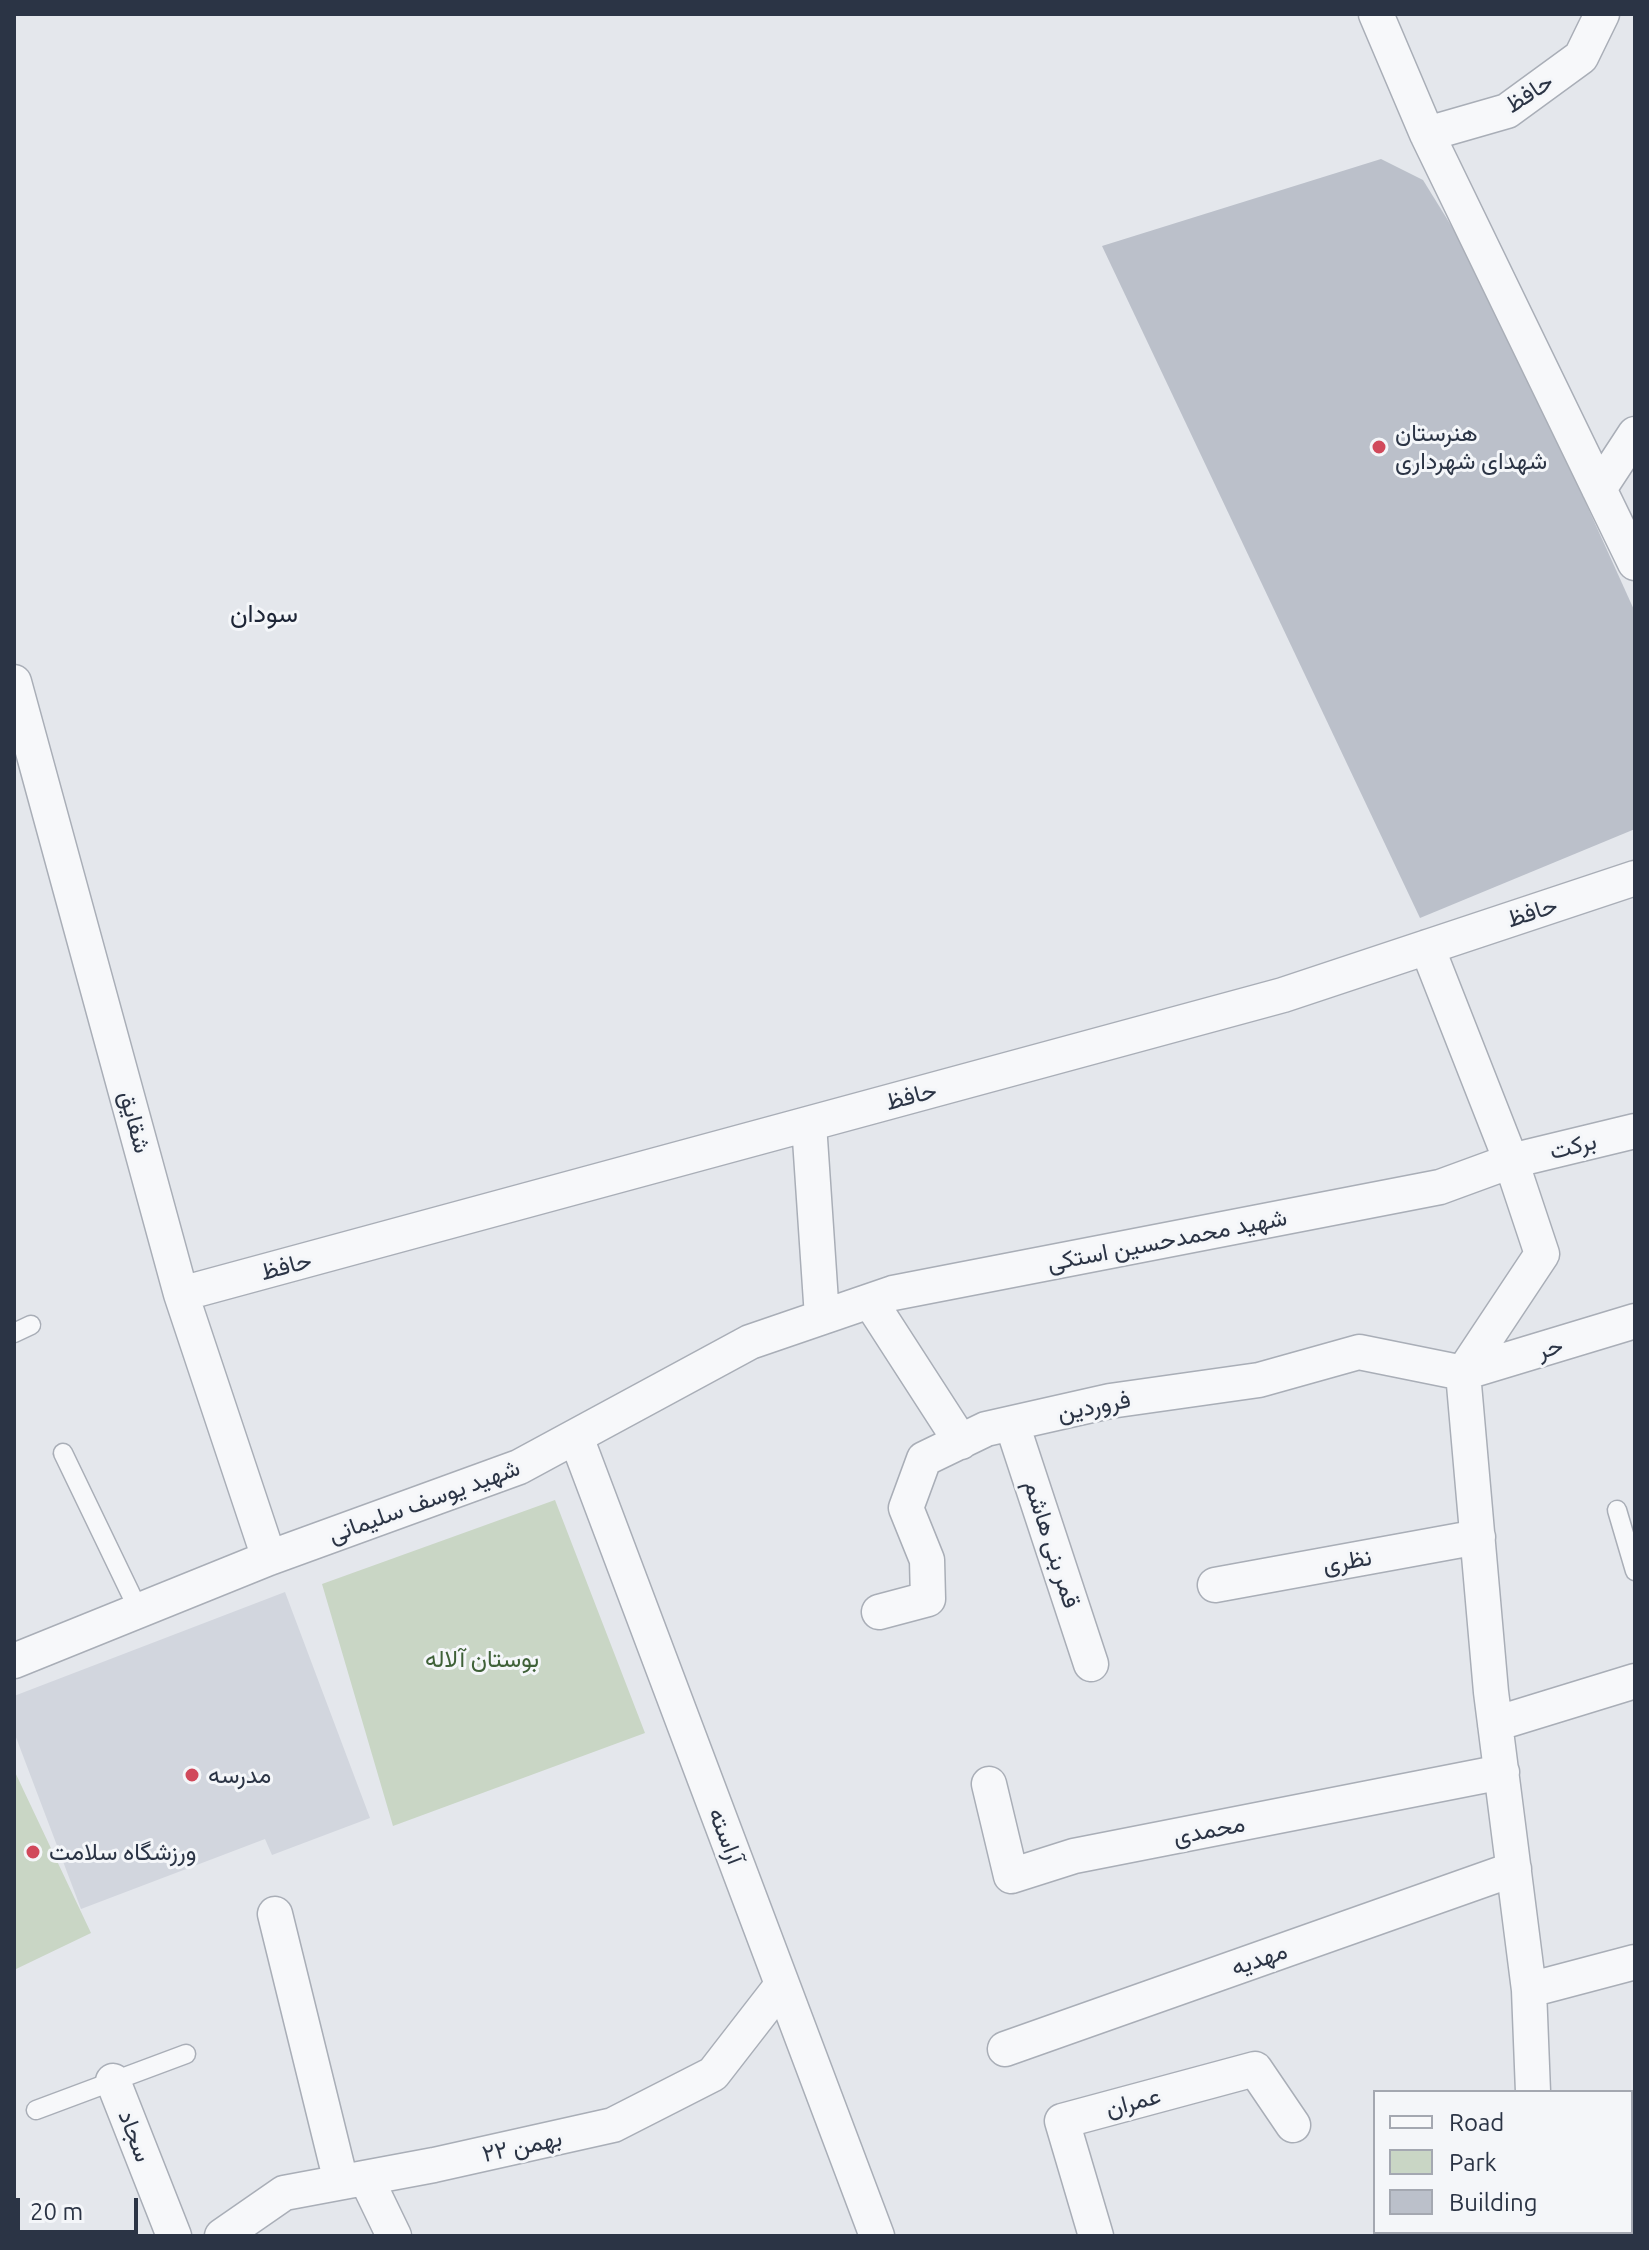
<!DOCTYPE html>
<meta charset="utf-8">
<style>
body{margin:0}
#map{position:relative;width:1649px;height:2250px;overflow:hidden;background:#e4e7ec;font-family:Ubuntu,sans-serif}
canvas{display:block}
.frame{position:absolute;inset:0;border:16px solid #2b3445;pointer-events:none}
.legend{position:absolute;left:1373px;top:2090px;width:260px;height:144px;box-sizing:border-box;background:#f4f6f9;border:2px solid #a4a8b1;margin:0;padding:10px 14px;list-style:none;font-size:24px;color:#2b3445}
.legend li{display:flex;align-items:center;gap:16px;height:40px}
.legend b{width:40px;border:2px solid #a4a8b1}
.scale{position:absolute;left:16px;top:2198px;width:122px;height:36px;box-sizing:border-box;border:4px solid #2b3445;border-top:0;padding-left:10px;font-size:24px;line-height:28px;white-space:nowrap;color:#2b3445;-webkit-text-stroke:6px #f4f6f9;paint-order:stroke}
</style>
<div id="map">
<canvas width="1649" height="2250"></canvas>
<div class="frame"></div>
<ul class="legend">
<li><b style="height:10px;background:#f7f8fa"></b>Road</li>
<li><b style="height:22px;background:#c9d6c5"></b>Park</li>
<li><b style="height:22px;background:#bbc0ca"></b>Building</li>
</ul>
<div class="scale">20 m</div>
</div>
<script>
const ctx = document.querySelector('canvas').getContext('2d');
ctx.lineJoin = 'round';
function fill(path, color) { ctx.fillStyle = color; ctx.fill(path, 'evenodd'); }
const poly = rows => new Path2D(rows.map(r => 'M' + r).join(''));
function stroke(path, color, width, dash) { ctx.strokeStyle = color; ctx.lineWidth = width; ctx.lineCap = dash ? 'butt' : 'round'; ctx.setLineDash(dash || []); ctx.stroke(path); }
function write(font, color, halo, rows, align = 'center') {
  ctx.font = font + ' Ubuntu,Vazirmatn,sans-serif'; ctx.lineWidth = 6; ctx.setLineDash([]); ctx.textBaseline = 'middle'; ctx.strokeStyle = halo; ctx.fillStyle = color; for (const [text, x, y, turn = 0] of rows) {
    ctx.save(); ctx.translate(x, y); ctx.rotate((+turn || 0) * Math.PI / 180); ctx.textAlign = isNaN(turn) ? turn : align; if (halo) ctx.strokeText(text, 0, 0); ctx.fillText(text, 0, 0); ctx.restore();
  }
}
fill(poly([
 [285,1592,370,1818,272,1855,265,1839,81,1909,14,1732,14,1696]
]), '#d2d6de');
fill(poly([
 [555,1500,645,1733,393,1826,322,1584],
 [14,1770,91,1933,14,1970]
]), '#c9d6c5');
fill(poly([
 [1381,159,1423,180,1486,282,1635,612,1635,829,1420,918,1102,246]
]), '#bbc0ca');
const service = poly([
 [14,1333,31,1325],
 [63,1453,139,1611],
 [1617,1510,1635,1571],
 [36,2110,186,2054]
]);
const minor = poly([
 [1376,14,1427,134,1635,563],
 [1427,134,1507,111,1581,57,1602,14],
 [1599,489,1635,434],
 [14,682,181,1294,269,1558],
 [1427,947,1511,1161,1542,1254,1463,1373,1491,1692,1529,1990,1533,2092],
 [809,1124,822,1317],
 [181,1294,1283,995,1635,878],
 [870,1301,961,1442],
 [1012,1424,1091,1664],
 [576,1437,877,2236],
 [1215,1585,1478,1537],
 [879,1612,928,1599,927,1560,906,1508,924,1459,986,1429,1110,1401,1259,1380,1359,1352,1463,1373,1635,1321],
 [14,1661,269,1558,519,1467,750,1342,893,1293,1440,1187,1511,1161,1635,1131],
 [1495,1724,1635,1681],
 [989,1784,1011,1876,1074,1856,1502,1772],
 [275,1914,341,2182],
 [1529,1990,1635,1962],
 [1005,2049,1514,1869],
 [113,2081,174,2236],
 [366,2178,394,2236],
 [1539,2232,1540,2236],
 [222,2236,284,2193,434,2165,613,2125,713,2074,782,1985],
 [1096,2236,1062,2121,1255,2069,1293,2125]
]);
stroke(service, '#a9aeb7', 21);
stroke(minor, '#a9aeb7', 37);
stroke(service, '#f7f8fa', 18);
stroke(minor, '#f7f8fa', 34);
for (const [x, y, r, color] of [
 [1379,447,8,"#d1495b"],
 [192,1775,8,"#d1495b"],
 [33,1852,8,"#d1495b"]
]) { const dot = new Path2D(); dot.arc(x, y, r, 0, 2 * Math.PI); ctx.fillStyle = color; ctx.fill(dot); stroke(dot, '#f4f6f9', 3); }
write('24px', '#2b3445', '#f4f6f9', [
 ["حافظ",1529,93,-33],
 ["حافظ",1532,912,-18],
 ["حافظ",911,1096,-15],
 ["شقایق",135,1122,75],
 ["برکت",1573,1146,-14],
 ["شهید محمدحسین استکی",1167,1240,-11],
 ["حافظ",286,1266,-15],
 ["حر",1550,1348,-16],
 ["فروردین",1094,1406,-11],
 ["شهید یوسف سلیمانی",424,1501,-20],
 ["قمر بنی هاشم",1052,1544,72],
 ["نظری",1347,1561,-10],
 ["محمدی",1209,1830,-11],
 ["آراسته",726,1836,69],
 ["مهدیه",1259,1959,-19],
 ["عمران",1133,2102,-15],
 ["سجاد",135,2136,69],
 ["۲۲ بهمن",522,2146,-12]
]);
write('24px', '#2b3445', '#f4f6f9', [
 ["هنرستان",1395,433],
 ["شهدای شهرداری",1395,461],
 ["مدرسه",208,1775],
 ["ورزشگاه سلامت",49,1852]
], 'left');
write('24px', '#3f6138', '#f4f6f9', [
 ["بوستان آلاله",482,1659]
]);
write('26px', '#1d2536', '#f4f6f9', [
 ["سودان",264,613]
]);
</script>
